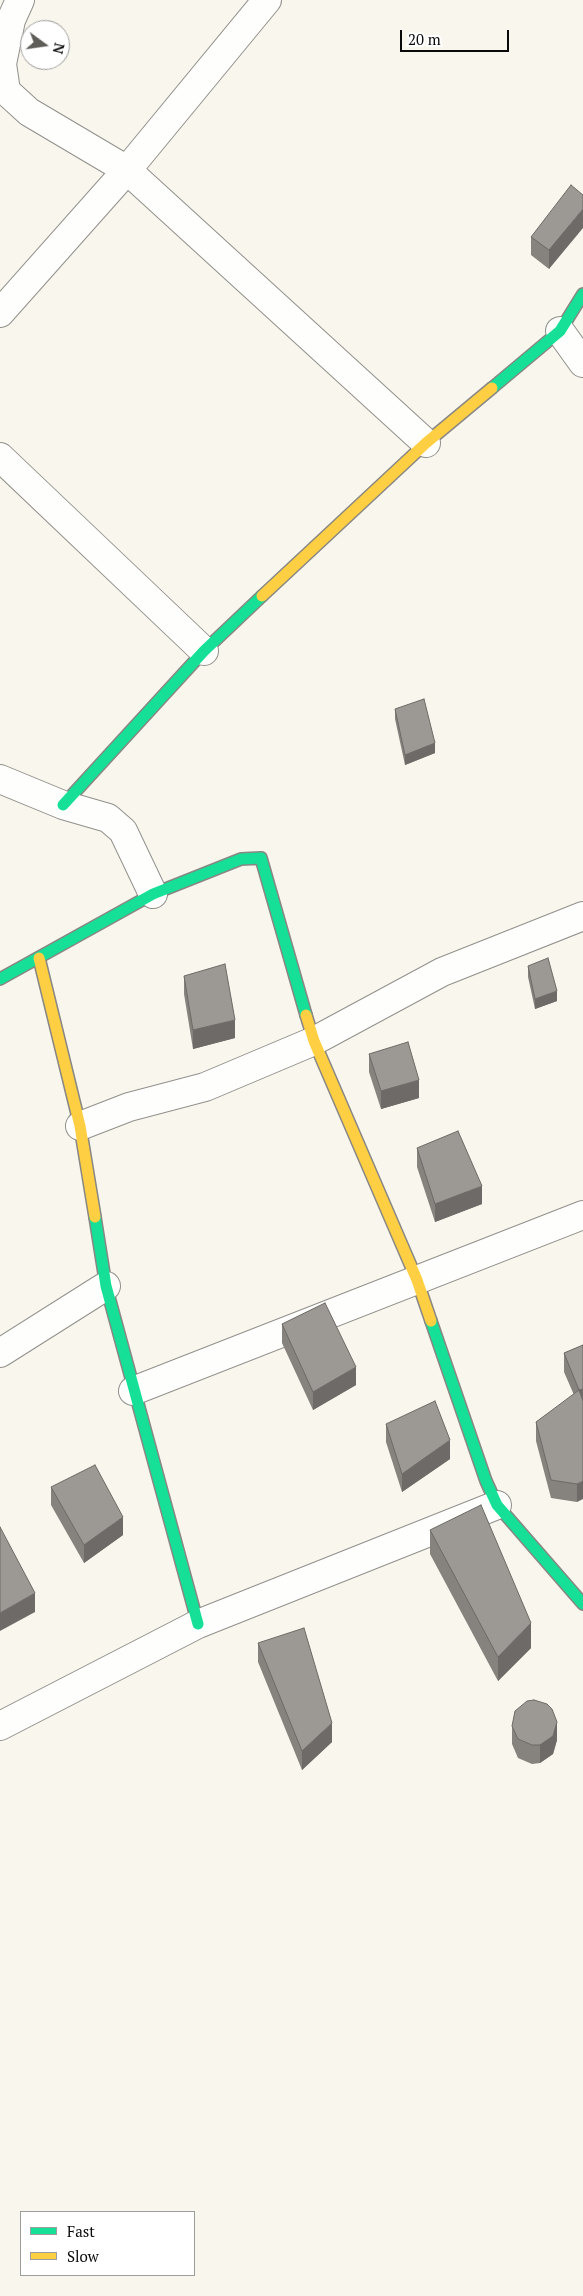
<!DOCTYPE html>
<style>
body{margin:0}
#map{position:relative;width:583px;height:2296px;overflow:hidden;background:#f9f6ed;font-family:"PT Serif",serif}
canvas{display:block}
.legend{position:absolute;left:20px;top:2211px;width:175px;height:65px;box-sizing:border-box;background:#fff;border:1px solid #9d9d9d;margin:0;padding:6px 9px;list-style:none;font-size:15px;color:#0a0a0a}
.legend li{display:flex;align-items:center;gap:10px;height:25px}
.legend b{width:25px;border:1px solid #9d9d9d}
.north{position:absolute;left:20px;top:20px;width:50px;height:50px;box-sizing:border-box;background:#fff;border:1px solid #9d9d9d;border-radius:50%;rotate:104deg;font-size:14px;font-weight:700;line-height:20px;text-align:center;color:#0a0a0a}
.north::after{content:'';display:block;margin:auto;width:18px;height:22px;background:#5e5d59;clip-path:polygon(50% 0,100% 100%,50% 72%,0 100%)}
.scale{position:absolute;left:400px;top:30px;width:109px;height:22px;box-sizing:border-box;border:2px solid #0a0a0a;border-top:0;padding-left:6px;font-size:15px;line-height:18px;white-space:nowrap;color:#0a0a0a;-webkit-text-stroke:4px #fff;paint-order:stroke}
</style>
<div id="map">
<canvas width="583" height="2296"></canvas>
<ul class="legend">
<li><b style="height:6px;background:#16e098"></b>Fast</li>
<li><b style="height:6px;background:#ffcf43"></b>Slow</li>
</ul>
<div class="north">N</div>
<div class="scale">20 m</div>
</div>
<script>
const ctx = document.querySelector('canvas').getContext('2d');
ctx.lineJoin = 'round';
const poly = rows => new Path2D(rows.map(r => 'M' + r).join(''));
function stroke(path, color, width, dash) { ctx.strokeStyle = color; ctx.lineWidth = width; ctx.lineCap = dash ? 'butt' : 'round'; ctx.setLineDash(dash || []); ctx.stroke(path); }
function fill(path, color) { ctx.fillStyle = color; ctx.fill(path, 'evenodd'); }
const street = poly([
 [20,0,11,20,2,64,6,91,29,112,127,170,426,443],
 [0,313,127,170,267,0],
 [560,331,583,363],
 [0,457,204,651],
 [0,779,63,805,108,818,123,831,153,894],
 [80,1126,129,1107,205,1087,314,1041,442,972,583,916],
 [0,1353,106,1286],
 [133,1391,583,1215],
 [0,1726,198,1624,497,1505]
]);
const fast = poly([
 [492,388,560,331,583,294],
 [63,805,204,651,262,596],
 [0,979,153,894,241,859,261,858,306,1015],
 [95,1217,106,1286,198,1624],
 [431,1321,486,1481,497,1505,583,1604]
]);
const slow = poly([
 [262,596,426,443,492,388],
 [39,958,80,1126,95,1217],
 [306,1015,314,1041,417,1280,431,1321]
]);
stroke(street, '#92908c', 30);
stroke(fast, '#888783', 14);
stroke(slow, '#888783', 14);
stroke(street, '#fefefc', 28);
stroke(fast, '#16e098', 11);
stroke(slow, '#ffcf43', 11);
fill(poly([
 [583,195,549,269,531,255,531,237],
 [395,709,435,753,405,765,395,719],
 [528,966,557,1001,535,1009,528,977],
 [184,976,235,1038,193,1049,184,994],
 [369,1054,419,1098,381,1109,369,1072],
 [417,1148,482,1204,435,1222,417,1167],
 [282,1324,356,1385,313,1410,282,1343],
 [583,1345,577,1502,551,1498,536,1441,536,1422,574,1395,564,1372,564,1353],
 [386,1424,450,1459,402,1492,386,1442],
 [51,1487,123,1535,84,1563,51,1505],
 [430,1530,531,1648,498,1681,430,1554],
 [258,1643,332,1742,302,1770,258,1662],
 [512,1726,557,1740,553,1754,540,1763,532,1764,518,1758,512,1744]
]), '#86837e');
fill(poly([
 [583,209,583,228,549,269,549,250],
 [435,743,435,753,405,765,405,755],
 [557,991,557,1001,535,1009,535,999],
 [235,1020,235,1038,193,1049,193,1030],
 [419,1080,419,1098,381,1109,381,1091],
 [482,1186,482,1204,435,1222,435,1204],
 [356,1367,356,1385,313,1410,313,1392],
 [583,1389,583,1407,579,1390],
 [450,1440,450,1459,402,1492,402,1474],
 [583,1481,583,1499,577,1502,577,1484],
 [123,1517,123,1535,84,1563,84,1545],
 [35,1593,35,1612,0,1631,0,1613],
 [531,1623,531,1648,498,1681,498,1657],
 [557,1722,557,1740,553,1754,540,1763,540,1745],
 [332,1723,332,1742,302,1770,302,1751]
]), '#6d6a67');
const building = poly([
 [571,185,583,195,583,209,549,250,531,237,571,185],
 [424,699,435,743,405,755,395,709,424,699],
 [548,958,557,991,535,999,528,966,548,958],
 [225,964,235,1020,193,1030,184,976,225,964],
 [408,1042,419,1080,381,1091,369,1054,408,1042],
 [458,1131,482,1186,435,1204,417,1148,458,1131],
 [325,1303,356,1367,313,1392,282,1324,325,1303],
 [583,1345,583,1389,579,1390,564,1353,583,1345],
 [579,1390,583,1401,583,1481,577,1484,551,1480,536,1422,579,1390],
 [435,1401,450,1440,402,1474,386,1424,435,1401],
 [95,1465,123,1517,84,1545,51,1487,95,1465],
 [481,1505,531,1623,498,1657,430,1530,481,1505],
 [0,1527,35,1593,0,1613,0,1527],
 [304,1628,332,1723,302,1751,258,1643,304,1628],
 [534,1700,547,1704,552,1709,557,1722,553,1736,540,1745,532,1745,518,1739,512,1726,515,1711,527,1701,534,1700]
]);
fill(building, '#9c9893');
stroke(building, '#6d6a67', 1);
</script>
